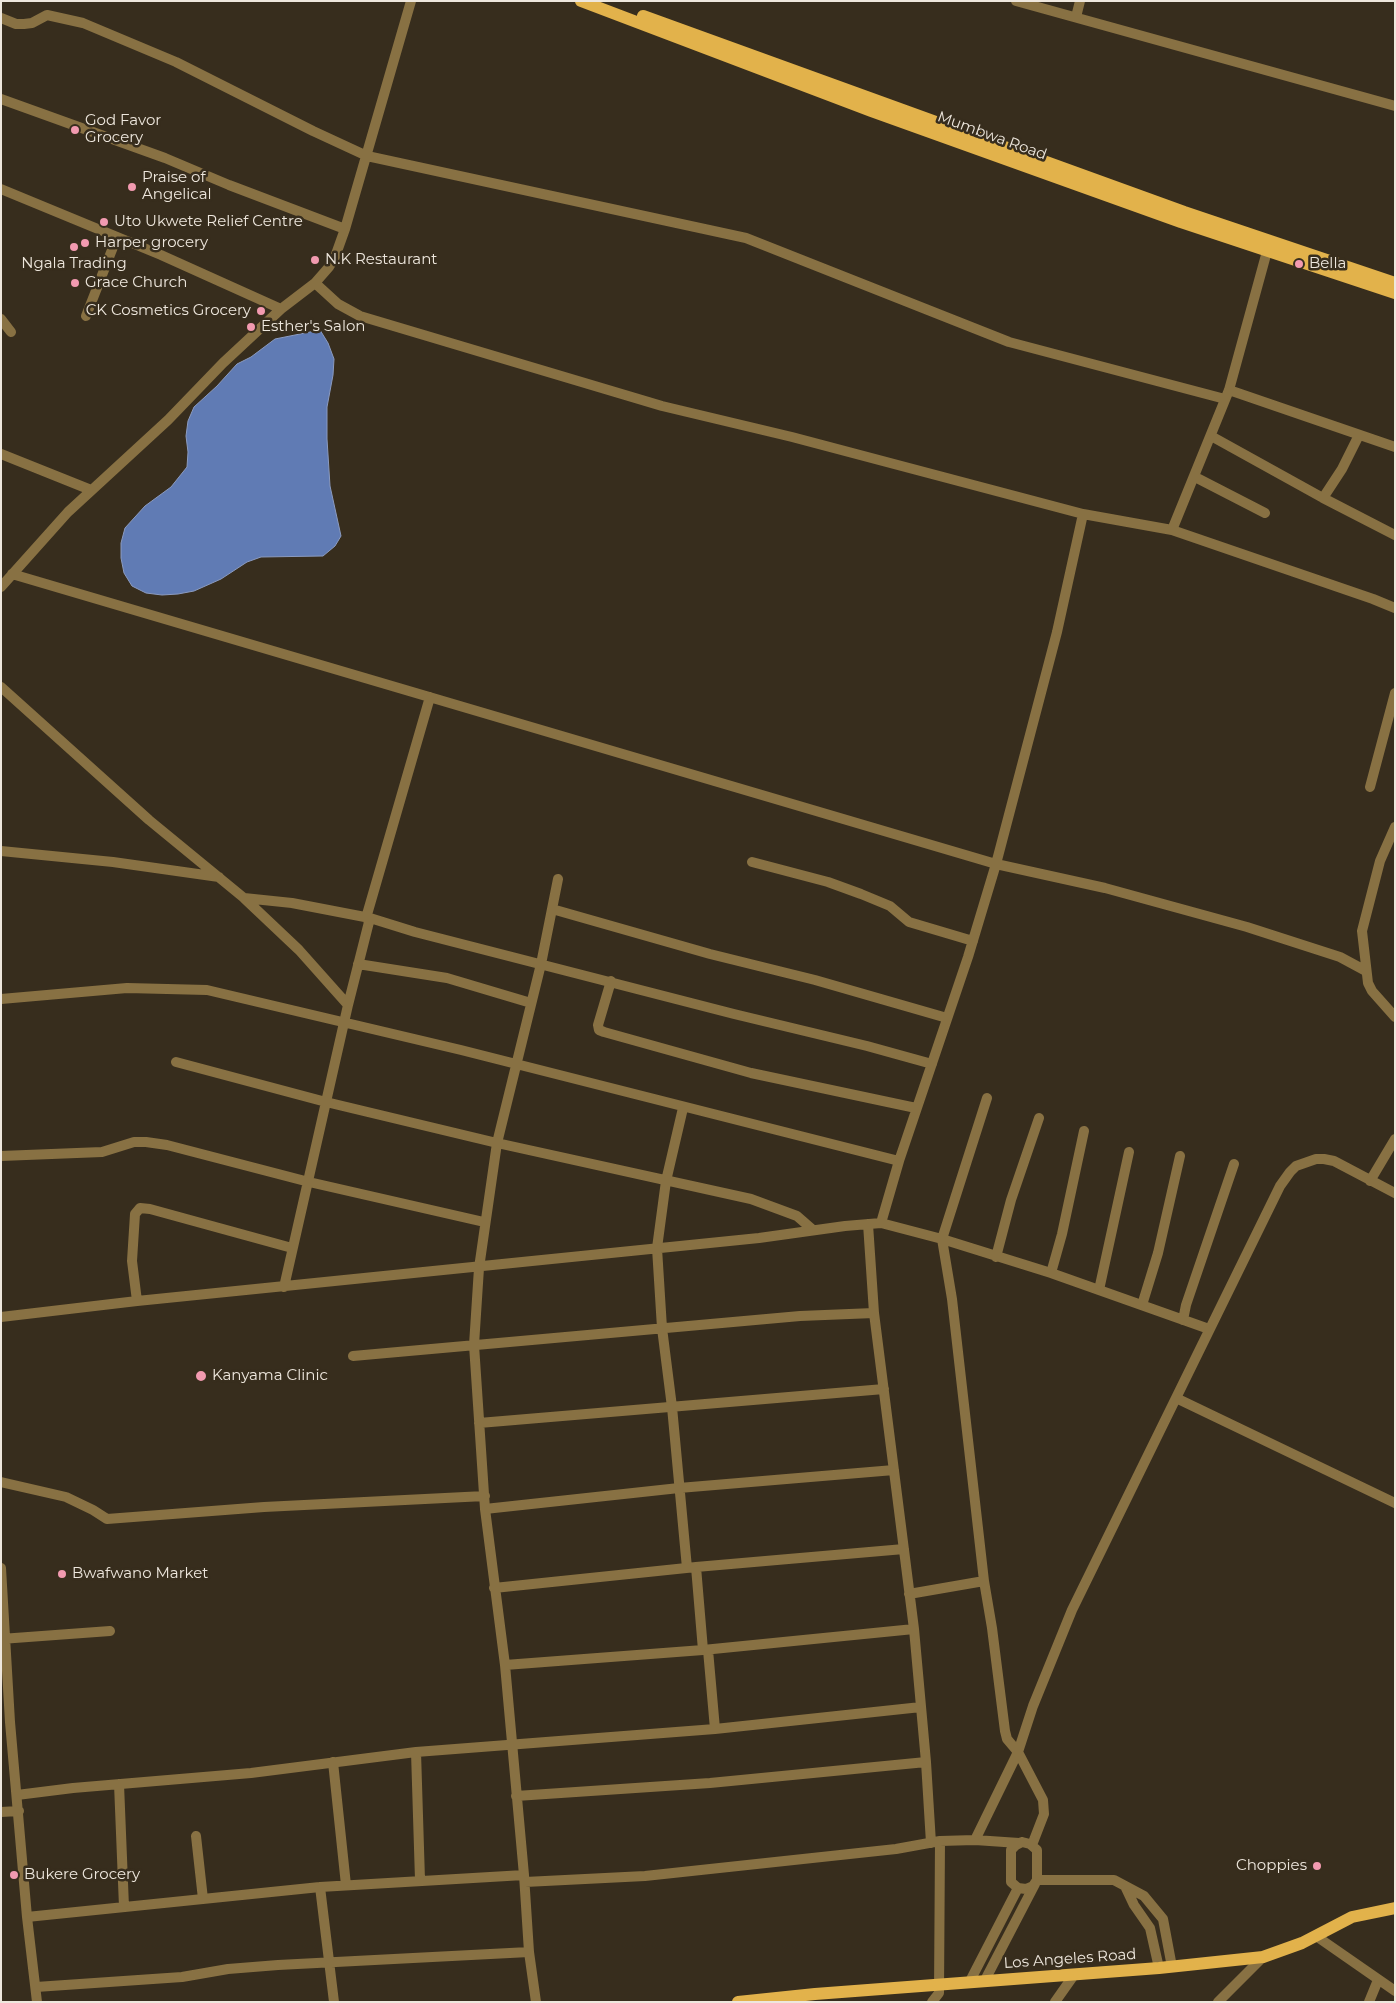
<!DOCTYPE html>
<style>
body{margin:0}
#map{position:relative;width:1396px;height:2003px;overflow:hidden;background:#372d1d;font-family:Montserrat,sans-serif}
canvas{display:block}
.frame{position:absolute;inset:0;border:2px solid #eee7dd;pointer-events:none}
</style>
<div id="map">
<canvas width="1396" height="2003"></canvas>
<div class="frame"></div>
</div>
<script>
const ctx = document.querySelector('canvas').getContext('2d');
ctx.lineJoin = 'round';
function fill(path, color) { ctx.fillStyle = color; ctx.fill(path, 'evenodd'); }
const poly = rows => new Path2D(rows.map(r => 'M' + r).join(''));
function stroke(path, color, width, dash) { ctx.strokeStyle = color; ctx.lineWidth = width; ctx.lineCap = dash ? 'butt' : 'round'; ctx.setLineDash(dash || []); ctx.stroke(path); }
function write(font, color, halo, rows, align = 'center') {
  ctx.font = font + ' Montserrat,sans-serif'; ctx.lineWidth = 5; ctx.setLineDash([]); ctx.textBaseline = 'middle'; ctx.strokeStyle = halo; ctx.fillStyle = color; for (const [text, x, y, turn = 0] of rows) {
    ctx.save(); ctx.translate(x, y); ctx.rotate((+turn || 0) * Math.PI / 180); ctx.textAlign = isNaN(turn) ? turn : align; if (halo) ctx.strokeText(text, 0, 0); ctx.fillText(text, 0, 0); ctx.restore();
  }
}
const water = poly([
 [320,330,328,343,334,359,333,375,327,407,327,439,330,486,341,536,335,546,323,556,261,557,247,562,221,579,194,591,178,594,162,595,146,593,132,586,124,573,121,558,121,543,125,528,145,506,171,487,187,467,188,452,186,436,188,421,194,407,217,386,237,364,251,357,275,339,320,330]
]);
fill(water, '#607bb4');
stroke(water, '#8b9bc0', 1);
stroke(poly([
 [1016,1,1395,106],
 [1076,17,1080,1],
 [1,18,16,24,24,24,32,23,47,15,83,23,176,62,313,131,367,156,746,238,1009,342,1225,399],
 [1,99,165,158,229,185,345,229],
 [1,189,161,255,281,309],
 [315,283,338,304,360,316,662,406,792,437,1083,514,1172,530,1373,599,1395,608],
 [86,316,117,237],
 [1,319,11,332],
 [1229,390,1395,447],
 [1211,436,1323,498,1395,535],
 [1,454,91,490],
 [1195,477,1265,513],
 [1323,498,1342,469,1359,435],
 [1172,530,1229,390,1269,244],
 [12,574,996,864,1105,888,1247,927,1340,957,1366,971],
 [1,587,68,512,168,420,223,363,281,309,315,283,329,267,335,257,345,229,411,1],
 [1,687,149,820,244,898,299,950,348,1005,284,1287],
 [1370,787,1395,693],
 [1395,827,1380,861,1362,931,1368,983,1372,991,1395,1017],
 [1,851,113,862,219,877],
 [752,862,828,882,861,894,890,906,909,922,973,941],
 [244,898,292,903,370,918,415,932,734,1014,867,1046,932,1064],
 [552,909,710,954,815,980,947,1018],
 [366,918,430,697],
 [358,964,447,978,531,1003],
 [611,981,598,1025,599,1030,604,1032,751,1073,916,1108],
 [1,999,127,988,207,990,461,1050,899,1161,968,957,996,864,1057,632,1083,514],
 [348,1005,370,918],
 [176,1062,326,1102,497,1143,751,1199,797,1216,813,1230],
 [683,1108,666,1181,657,1248,662,1328,672,1407,687,1568],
 [1,1156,102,1152,134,1142,146,1142,167,1145,309,1182,484,1222],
 [1370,1181,1395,1139],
 [881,1223,942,1239,1051,1273,1209,1329],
 [868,1224,874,1313,914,1629,926,1762,931,1843],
 [996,1257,1011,1200,1039,1118],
 [1051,1273,1062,1234,1084,1131],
 [1099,1290,1129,1152],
 [137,1301,132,1261,135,1214,140,1208,150,1209,292,1248],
 [1142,1305,1158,1253,1180,1156],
 [1,1317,137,1301,759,1238,845,1226,881,1223,899,1161],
 [1183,1320,1186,1305,1234,1164],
 [353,1356,800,1316,874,1313],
 [1176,1398,1395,1503],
 [479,1423,884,1389],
 [1,1482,66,1497,93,1510,107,1519,264,1507,485,1496],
 [485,1509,679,1488,894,1470],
 [696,1567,703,1650],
 [1,1568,10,1722,27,1917,37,2002],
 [494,1588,696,1567,904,1549],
 [909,1594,984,1581],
 [1,1639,110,1631],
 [708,1650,715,1729],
 [505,1665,703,1650,914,1629],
 [416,1752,420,1880],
 [333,1762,346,1885],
 [119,1784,124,1907],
 [17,1795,73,1788,251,1773,416,1752,715,1729,921,1707],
 [516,1796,710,1783,926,1762],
 [1,1812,19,1811],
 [196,1836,203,1899],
 [975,1840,1018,1752,1007,1739,1005,1731,992,1628,984,1581,952,1299,942,1239,987,1098],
 [1022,1842,1030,1844,1037,1850,1037,1880,1033,1886,1026,1889,1018,1888,1011,1882,1011,1850,1016,1845,1022,1842],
 [1032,1845,1044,1814,1043,1800,1018,1752,1033,1706,1072,1610,1280,1186,1290,1172,1296,1166,1316,1159,1324,1159,1334,1161,1395,1193],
 [1037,1880,1114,1880,1144,1896,1163,1919,1172,1967],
 [525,1882,645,1876,896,1849,940,1841,975,1840,1019,1843],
 [1125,1886,1134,1905,1150,1928,1159,1968],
 [320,1887,334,2002],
 [27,1917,320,1887,524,1875],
 [1316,1936,1395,1991],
 [984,1982,1035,1884],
 [969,1983,1018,1888],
 [36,1987,182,1977,228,1969,278,1965,529,1952],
 [536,2002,529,1952,524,1875,505,1665,485,1509,474,1345,479,1268,497,1143,541,964,558,879],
 [932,2002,939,1993,940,1841],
 [1055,2002,1074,1975],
 [1218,2002,1263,1957],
 [1369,2002,1378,1980]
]), '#887143', 10);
stroke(poly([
 [581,1,871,111,1181,222,1395,293],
 [643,16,1184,212,1395,283],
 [738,2002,815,1994,1159,1968,1263,1957,1302,1943,1352,1917,1395,1908]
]), '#e2b24b', 12);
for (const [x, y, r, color] of [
 [75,130,5,"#f29ab0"],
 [132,187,5,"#f29ab0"],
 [104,222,5,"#f29ab0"],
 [85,243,5,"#f29ab0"],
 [74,247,5,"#f29ab0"],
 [315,260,5,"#f29ab0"],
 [1299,264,5,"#f29ab0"],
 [75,283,5,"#f29ab0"],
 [261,311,5,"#f29ab0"],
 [251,327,5,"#f29ab0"],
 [201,1376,6,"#f29ab0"],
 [62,1574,5,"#f29ab0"],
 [1317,1866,5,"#f29ab0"],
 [14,1875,5,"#f29ab0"]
]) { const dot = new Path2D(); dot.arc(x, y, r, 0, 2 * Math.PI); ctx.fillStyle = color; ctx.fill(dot); stroke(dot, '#372d1d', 2); }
write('15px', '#eee7dd', '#372d1d', [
 ["God Favor",85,121],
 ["Grocery",85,138],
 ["Praise of",142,178],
 ["Angelical",142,195],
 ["Uto Ukwete Relief Centre",114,222],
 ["Harper grocery",95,243],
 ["N.K Restaurant",325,260],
 ["Ngala Trading",74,264,"center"],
 ["Bella",1309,264],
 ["Grace Church",85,283],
 ["CK Cosmetics Grocery",251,311,"right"],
 ["Esther's Salon",261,327],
 ["Kanyama Clinic",212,1376],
 ["Bwafwano Market",72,1574],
 ["Choppies",1307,1866,"right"],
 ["Bukere Grocery",24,1875]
], 'left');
write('15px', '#eee7dd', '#372d1d', [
 ["Mumbwa Road",992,136,20],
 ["Los Angeles Road",1070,1959,-4]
]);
</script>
